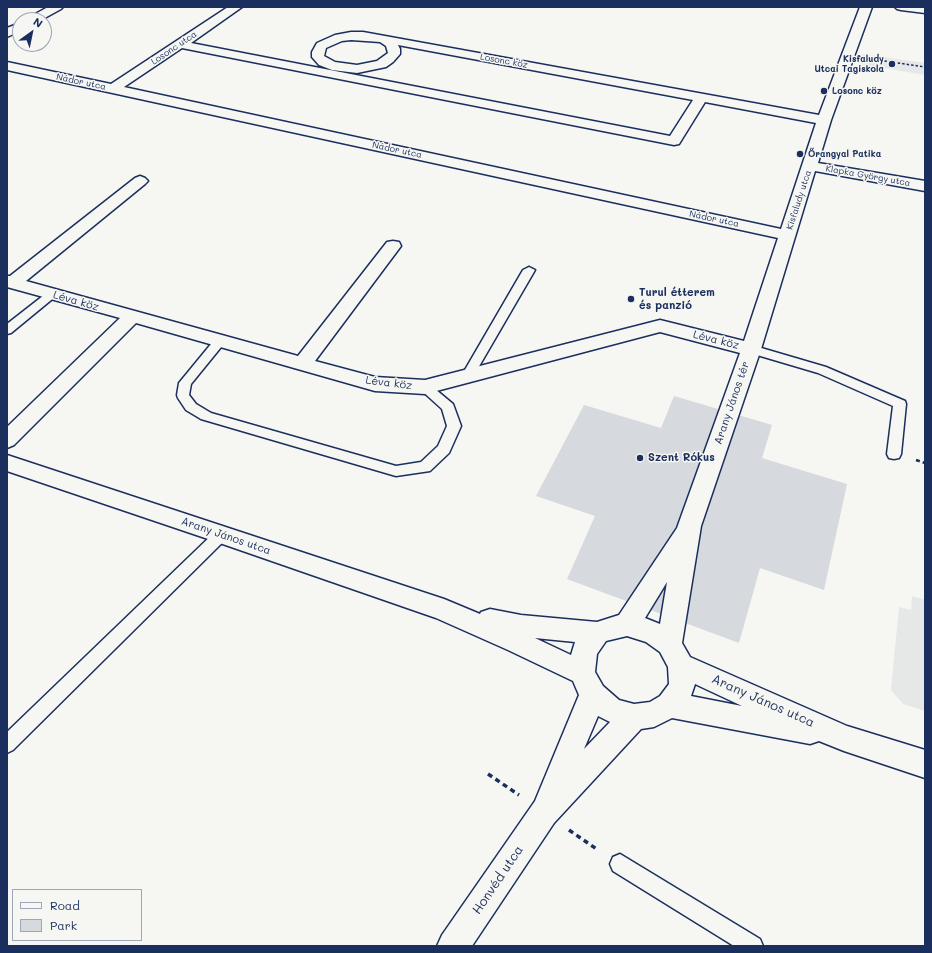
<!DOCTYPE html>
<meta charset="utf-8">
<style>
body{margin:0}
#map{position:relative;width:932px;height:953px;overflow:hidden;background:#f6f6f2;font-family:Mali,sans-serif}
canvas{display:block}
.frame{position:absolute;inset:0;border:8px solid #1b2f5e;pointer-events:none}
.legend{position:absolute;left:12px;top:889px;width:130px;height:52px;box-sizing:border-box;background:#f6f6f2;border:1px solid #9ea6b7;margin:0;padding:5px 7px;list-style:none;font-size:12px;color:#1b2f5e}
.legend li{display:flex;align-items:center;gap:8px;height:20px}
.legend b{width:20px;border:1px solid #9ea6b7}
.north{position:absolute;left:12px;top:12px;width:40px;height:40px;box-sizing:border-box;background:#f6f6f2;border:1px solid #9ea6b7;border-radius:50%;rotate:33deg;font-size:11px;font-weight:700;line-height:16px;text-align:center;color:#1b2f5e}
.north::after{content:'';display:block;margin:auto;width:14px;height:18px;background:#1b2f5e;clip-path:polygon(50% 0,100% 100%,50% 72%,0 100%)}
</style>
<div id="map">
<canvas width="932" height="953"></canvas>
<div class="frame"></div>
<ul class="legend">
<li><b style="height:5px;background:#f6f6f2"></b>Road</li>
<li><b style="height:11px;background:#d6d9dd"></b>Park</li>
</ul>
<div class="north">N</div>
</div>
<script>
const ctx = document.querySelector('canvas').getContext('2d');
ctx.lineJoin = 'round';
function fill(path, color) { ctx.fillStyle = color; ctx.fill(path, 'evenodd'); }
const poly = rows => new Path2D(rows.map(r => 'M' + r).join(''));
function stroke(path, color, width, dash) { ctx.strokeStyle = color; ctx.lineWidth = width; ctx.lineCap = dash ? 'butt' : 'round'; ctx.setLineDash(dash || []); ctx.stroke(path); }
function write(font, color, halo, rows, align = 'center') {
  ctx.font = font + ' Mali,sans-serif'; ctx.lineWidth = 3; ctx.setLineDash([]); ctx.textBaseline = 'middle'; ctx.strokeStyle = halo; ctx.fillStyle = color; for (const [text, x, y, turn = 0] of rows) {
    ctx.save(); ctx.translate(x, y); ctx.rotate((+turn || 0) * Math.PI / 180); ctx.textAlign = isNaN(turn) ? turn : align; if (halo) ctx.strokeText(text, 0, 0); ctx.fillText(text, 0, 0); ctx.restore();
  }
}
fill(poly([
 [862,54,925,63,925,75,860,64],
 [912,596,925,600,925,711,903,704,891,690,899,607,911,610]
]), '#e6e7e7');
fill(poly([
 [674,396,772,425,762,458,847,484,824,590,760,568,739,643,567,579,595,516,536,496,584,405,661,428]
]), '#d6d9dd');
const service = poly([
 [529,267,535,270,474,375,472,378,468,379,464,378,462,375,523,270,529,267],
 [52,290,56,292,58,294,56,296,11,333,7,334,7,324,48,292,52,290],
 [220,337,224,338,226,341,191,384,189,395,196,404,211,413,396,466,421,462,438,446,447,426,442,409,421,390,419,387,421,384,425,383,429,384,453,404,461,426,449,453,430,471,396,476,201,419,186,410,178,398,177,395,179,383,216,338,220,337],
 [751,345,826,367,905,401,906,404,901,454,899,458,894,459,889,458,887,454,893,406,818,373,747,352,745,349,747,346,751,345],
 [222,528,227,530,229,534,227,538,13,750,7,753,7,732,217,530,222,528],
 [620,854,760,939,763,946,734,946,613,871,610,864,613,857,620,854]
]);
const minor = poly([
 [48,7,63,7,61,9,41,20,26,20,28,18,48,7],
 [228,7,242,7,191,43,670,136,693,100,398,45,400,49,400,54,393,62,386,67,357,73,332,70,319,65,312,57,312,52,317,43,335,35,351,32,363,32,819,115,860,7,872,7,831,120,818,163,925,181,925,191,815,171,761,349,701,526,682,643,690,657,847,726,925,750,925,778,844,751,819,741,810,744,672,718,654,727,641,729,554,823,472,946,437,946,442,935,535,801,579,695,573,681,508,650,436,618,214,541,7,471,7,455,444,599,480,614,481,612,490,609,521,615,597,622,619,615,677,528,740,353,660,332,425,394,375,391,136,323,14,445,7,448,7,427,120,318,7,287,7,276,10,276,135,178,140,176,145,178,148,181,145,184,26,281,298,356,387,242,393,241,399,242,401,246,315,361,375,377,425,380,660,320,744,341,778,238,7,70,7,62,111,84,228,7],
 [351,40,380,42,386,46,388,53,377,61,357,65,335,62,324,56,326,48,342,41,351,40],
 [182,48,674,145,679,144,705,102,816,123,781,229,124,87,182,48],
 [667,582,660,624,645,618,667,582],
 [627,636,646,642,660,652,668,667,669,684,660,696,650,702,634,704,619,700,603,686,595,672,597,654,606,641,627,636],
 [535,638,575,642,571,655,535,638],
 [695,684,742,706,691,696,695,684],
 [598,716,610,722,584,749,598,716],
 [895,7,925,7,925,13,901,10,897,9,895,7],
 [20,23,20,31,7,37,7,28,20,23]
]);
stroke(service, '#1b2f5e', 3);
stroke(minor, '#1b2f5e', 3);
stroke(poly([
 [871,59,925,67]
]), '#1b2f5e', 1.5, [2.5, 2]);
stroke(poly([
 [916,460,925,463]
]), '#1b2f5e', 2.5, [4, 3]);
stroke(poly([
 [488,774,519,795],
 [569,830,598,850]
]), '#1b2f5e', 3.5, [5, 4]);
fill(service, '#f6f6f2');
fill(minor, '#f6f6f2');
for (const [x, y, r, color] of [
 [892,64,4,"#1b2f5e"],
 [824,91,4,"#1b2f5e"],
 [800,154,4,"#1b2f5e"],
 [631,299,4,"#1b2f5e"],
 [640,458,4,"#1b2f5e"]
]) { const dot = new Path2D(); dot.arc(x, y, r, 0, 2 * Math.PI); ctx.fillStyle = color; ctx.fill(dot); stroke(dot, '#f6f6f2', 1.5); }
write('9px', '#1b2f5e', '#f6f6f2', [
 ["Losonc utca",174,48,-34],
 ["Losonc köz",504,61,10],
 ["Nádor utca",81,82,12],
 ["Nádor utca",397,150,12],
 ["Klapka György utca",868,176,10],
 ["Kisfaludy utca",799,200,-72],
 ["Nádor utca",714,219,12]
]);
write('bold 9px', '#1b2f5e', '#f6f6f2', [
 ["Kisfaludy",884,59,"right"],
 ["Utcai Tagiskola",884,69,"right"],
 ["Losonc köz",832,91],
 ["Őrangyal Patika",808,154]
], 'left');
write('bold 11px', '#1b2f5e', '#f6f6f2', [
 ["Turul étterem",639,293],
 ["és panzió",639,306],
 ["Szent Rókus",648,458]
], 'left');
write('11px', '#1b2f5e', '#f6f6f2', [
 ["Léva köz",76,301,16],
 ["Léva köz",716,340,14],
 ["Léva köz",389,383,7],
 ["Arany János tér",732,403,-71],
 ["Arany János utca",226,536,19]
]);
write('13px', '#1b2f5e', '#f6f6f2', [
 ["Arany János utca",763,701,24],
 ["Honvéd utca",498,880,-56]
]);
</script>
